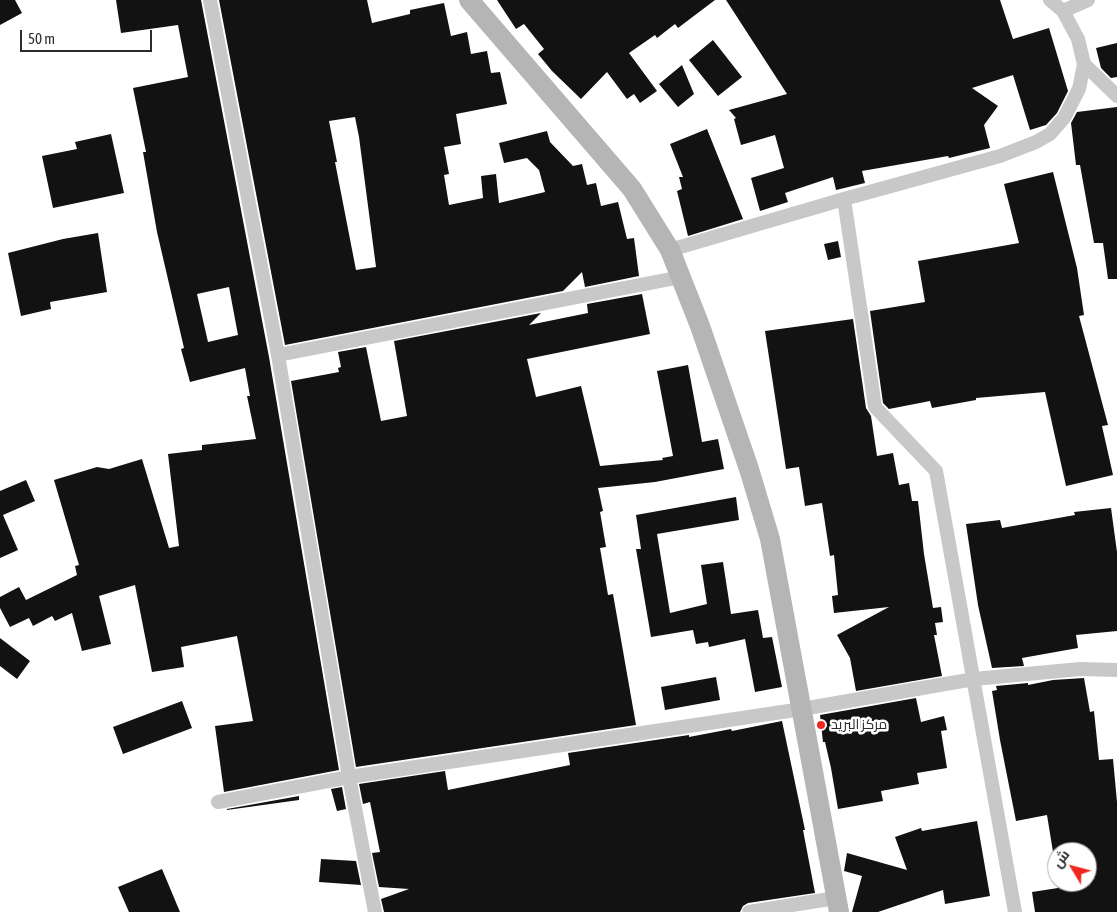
<!DOCTYPE html>
<meta charset="utf-8">
<style>
body{margin:0}
#map{position:relative;width:1117px;height:912px;overflow:hidden;background:#fff;font-family:"Asap Condensed",Cairo,sans-serif}
canvas{display:block}
.north{position:absolute;left:1047px;top:842px;width:50px;height:50px;box-sizing:border-box;background:#fff;border:1px solid #aaa;border-radius:50%;rotate:307deg;font-size:14px;font-weight:700;line-height:20px;text-align:center;color:#2b2b2b}
.north::after{content:'';display:block;margin:auto;width:18px;height:22px;background:#f0271f;clip-path:polygon(50% 0,100% 100%,50% 72%,0 100%)}
.scale{position:absolute;left:20px;top:30px;width:132px;height:22px;box-sizing:border-box;border:2px solid #2b2b2b;border-top:0;padding-left:6px;font-size:15px;line-height:18px;white-space:nowrap;color:#2b2b2b;-webkit-text-stroke:4px #fff;paint-order:stroke}
</style>
<div id="map">
<canvas width="1117" height="912"></canvas>
<div class="north">ش</div>
<div class="scale">50 m</div>
</div>
<script>
const ctx = document.querySelector('canvas').getContext('2d');
ctx.lineJoin = 'round';
function fill(path, color) { ctx.fillStyle = color; ctx.fill(path, 'evenodd'); }
const poly = rows => new Path2D(rows.map(r => 'M' + r).join(''));
function stroke(path, color, width, dash) { ctx.strokeStyle = color; ctx.lineWidth = width; ctx.lineCap = dash ? 'butt' : 'round'; ctx.setLineDash(dash || []); ctx.stroke(path); }
function write(font, color, halo, rows, align = 'center') {
  ctx.font = font + ' "Asap Condensed",Cairo,sans-serif'; ctx.lineWidth = 5; ctx.setLineDash([]); ctx.textBaseline = 'middle'; ctx.strokeStyle = halo; ctx.fillStyle = color; for (const [text, x, y, turn = 0] of rows) {
    ctx.save(); ctx.translate(x, y); ctx.rotate((+turn || 0) * Math.PI / 180); ctx.textAlign = isNaN(turn) ? turn : align; if (halo) ctx.strokeText(text, 0, 0); ctx.fillText(text, 0, 0); ctx.restore();
  }
}
fill(poly([
 [0,0,15,0,22,13,0,25],
 [116,0,201,0,269,357,339,770,224,792,215,726,253,721,237,636,181,647,184,667,152,672,135,585,99,596,111,644,82,651,72,613,55,621,52,616,33,626,29,618,10,627,0,608,0,597,19,587,26,600,77,575,75,566,79,565,54,480,97,467,109,469,142,459,169,548,179,546,168,454,202,450,202,445,256,439,247,396,250,396,245,368,190,382,181,349,184,348,157,232,143,152,146,152,133,88,188,77,178,25,121,33],
 [229,287,238,335,208,342,197,294],
 [219,0,367,0,372,23,410,14,410,10,444,3,451,36,467,32,471,54,487,51,491,73,500,72,507,104,456,114,461,144,444,147,449,174,444,175,449,205,483,198,481,176,496,174,499,203,545,192,539,170,527,158,504,163,499,143,547,131,550,142,573,166,582,164,587,185,596,183,601,206,618,202,627,239,634,238,639,276,585,287,582,272,563,291,285,345],
 [355,117,359,137,376,267,356,270,335,162,337,162,329,121],
 [497,0,715,0,678,28,675,24,657,38,655,35,629,53,657,91,640,103,634,94,627,99,607,72,581,99,552,71,538,54,544,49,524,24,516,29],
 [726,0,1000,0,1013,39,1049,28,1068,91,1057,113,1046,125,1030,130,1013,75,972,88,998,106,984,125,990,148,949,158,948,156,862,171,865,183,836,190,833,177,785,193,788,202,760,211,751,178,784,168,775,135,741,145,734,119,736,118,729,110,787,94],
 [713,40,742,77,718,96,689,60],
 [1117,43,1117,77,1111,78,1101,68,1096,48],
 [682,65,694,94,678,107,659,84],
 [1117,107,1117,279,1108,279,1103,243,1094,243,1080,165,1076,165,1071,123,1077,112],
 [707,129,743,219,688,236,677,191,682,189,679,177,683,177,670,144],
 [111,134,124,193,53,208,42,156,77,149,75,142],
 [1053,172,1077,268,1084,315,1079,316,1108,425,1102,426,1113,475,1066,486,1045,392,976,398,976,400,932,408,930,401,889,409,883,403,870,311,925,302,918,261,1019,243,1004,184],
 [98,233,107,292,50,302,51,309,21,316,8,253,63,239],
 [838,241,841,257,828,260,824,244],
 [642,294,650,334,527,359,536,397,581,386,600,466,663,460,662,458,673,456,657,371,688,365,702,442,718,439,724,469,655,482,598,488,603,511,600,512,606,547,600,548,608,595,613,594,636,725,356,767,291,381,339,372,338,368,341,367,338,352,366,347,381,421,407,416,394,341,541,313,529,325,588,313,587,304],
 [853,319,866,408,871,416,877,456,893,453,899,485,909,483,912,501,918,501,924,554,933,608,941,607,943,622,935,623,937,635,934,635,942,676,856,691,850,658,837,635,889,607,834,613,832,596,838,595,834,555,830,556,822,503,805,506,799,467,786,469,765,331],
 [26,480,35,501,3,515,18,550,0,558,0,491],
 [736,497,739,520,657,534,670,613,707,604,701,565,723,562,731,614,758,610,763,638,772,637,782,687,755,692,745,639,709,647,708,642,696,644,693,630,651,637,636,549,641,549,636,515],
 [1111,508,1117,552,1117,631,1076,635,1078,648,1022,658,1024,666,992,668,978,605,966,524,1000,520,1002,528,1075,515,1074,512],
 [0,638,30,661,17,679,0,666],
 [716,677,720,700,665,710,661,687],
 [1084,678,1090,712,1094,711,1099,760,1113,759,1117,802,1117,912,1035,912,1032,892,1058,888,1057,882,1087,882,1087,852,1053,852,1047,815,1016,821,1000,740,992,691,997,690,996,686,1028,683,1028,685,1053,680],
 [916,698,921,722,944,716,947,730,941,731,947,768,917,773,919,784,881,791,883,801,838,809,831,768,825,742,823,742,820,715],
 [182,701,192,728,123,754,113,727],
 [782,721,805,830,803,830,815,893,748,903,743,906,740,912,384,912,381,899,409,889,379,887,372,853,380,852,370,802,363,804,359,784,445,771,448,790,570,765,568,753,689,735,689,737,731,729,732,731],
 [342,787,346,809,337,811,331,789],
 [299,796,299,800,227,810,227,809],
 [977,821,990,896,945,904,943,890,878,912,852,912,862,876,844,871,847,853,907,870,895,837,921,828,922,831],
 [321,859,356,861,361,885,319,882],
 [162,869,180,912,129,912,118,887]
]), '#121212');
stroke(poly([
 [210,0,278,355,349,777,375,912],
 [1063,11,1088,0],
 [1084,64,1117,96],
 [844,199,875,407,936,471,1015,912],
 [670,250,844,199,1000,156,1036,142,1050,134,1064,118,1079,89,1084,64,1078,39,1063,11,1050,0],
 [278,355,681,277],
 [218,802,349,777,802,709,974,679,1080,669,1117,670],
 [749,912,836,898]
]), '#c8c8c8', 14);
stroke(poly([
 [469,0,632,189,670,250,700,326,749,469,770,539,839,912]
]), '#b5b5b5', 20);
for (const [x, y, r, color] of [
 [821,725,5,"#f0271f"]
]) { const dot = new Path2D(); dot.arc(x, y, r, 0, 2 * Math.PI); ctx.fillStyle = color; ctx.fill(dot); stroke(dot, '#fff', 2); }
write('14px', '#2b2b2b', '#fff', [
 ["مركز البريد",831,725]
], 'left');
</script>
